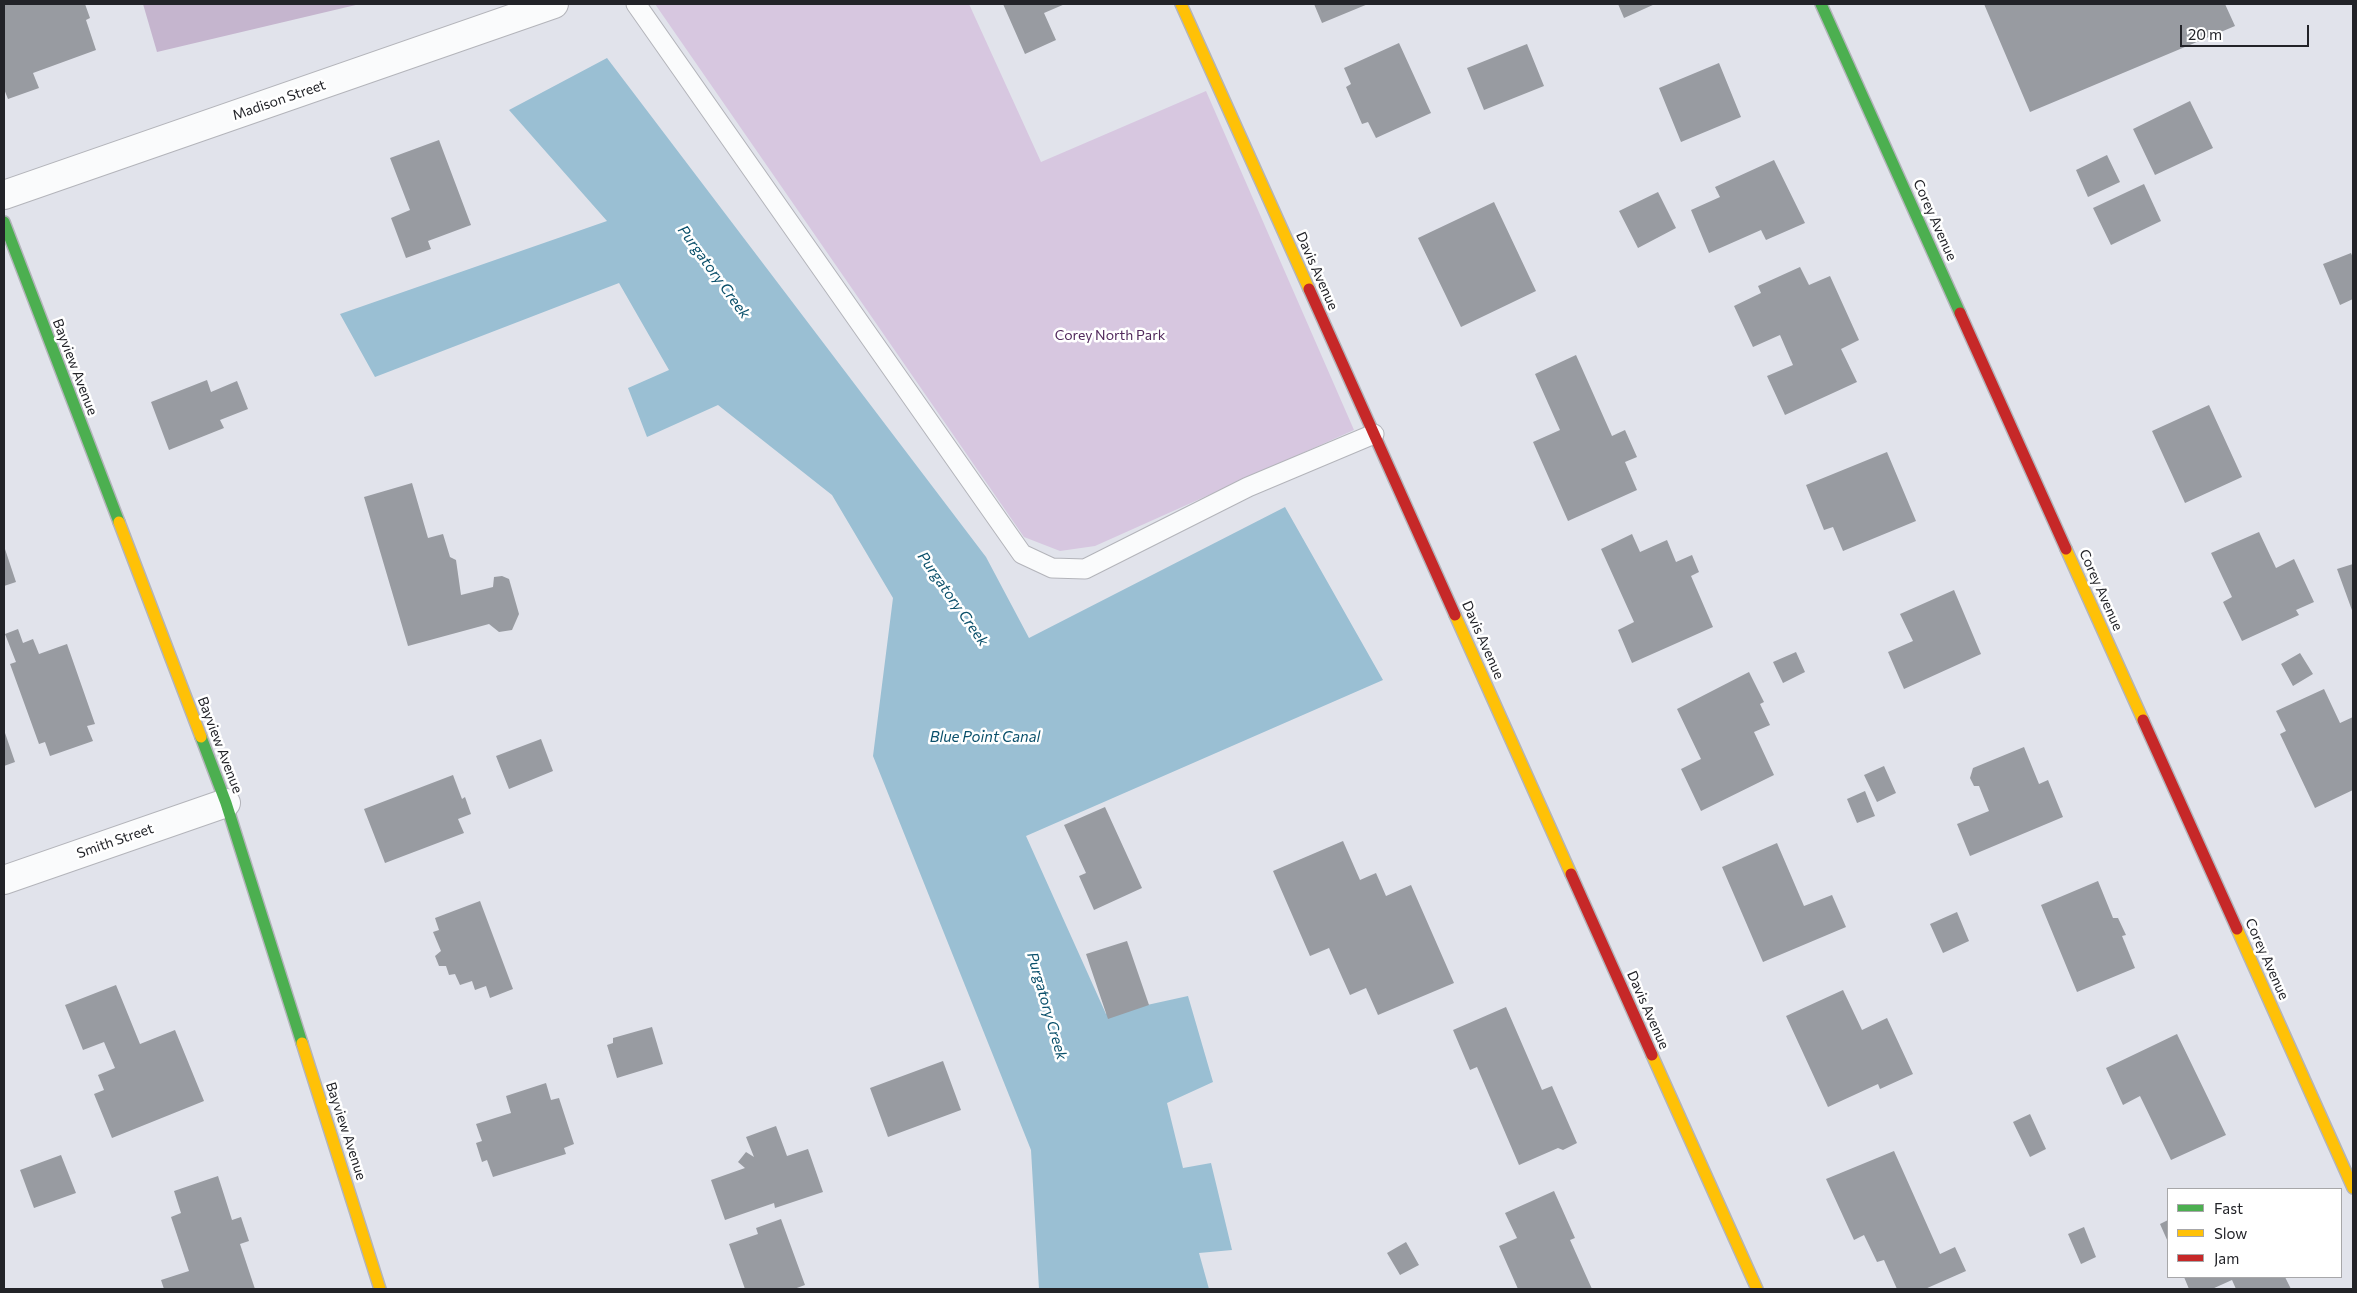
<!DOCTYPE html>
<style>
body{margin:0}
#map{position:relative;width:2357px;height:1293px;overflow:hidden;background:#e1e3eb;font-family:Commissioner,sans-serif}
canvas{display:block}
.frame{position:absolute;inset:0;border:5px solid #222328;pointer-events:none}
.legend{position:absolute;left:2167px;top:1188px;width:175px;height:90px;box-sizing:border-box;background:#fff;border:1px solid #a7a7a9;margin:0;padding:6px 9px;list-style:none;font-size:15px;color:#222328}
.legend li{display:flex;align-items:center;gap:10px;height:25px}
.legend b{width:25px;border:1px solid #a7a7a9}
.scale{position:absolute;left:2180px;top:25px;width:129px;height:22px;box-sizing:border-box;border:2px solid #222328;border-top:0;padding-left:6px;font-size:15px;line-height:18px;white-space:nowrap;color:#222328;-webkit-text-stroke:4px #fff;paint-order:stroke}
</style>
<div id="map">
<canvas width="2357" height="1293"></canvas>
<div class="frame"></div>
<ul class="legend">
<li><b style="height:6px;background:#4caf50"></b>Fast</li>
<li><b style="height:6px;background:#ffc107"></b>Slow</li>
<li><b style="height:6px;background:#c62828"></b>Jam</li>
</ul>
<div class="scale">20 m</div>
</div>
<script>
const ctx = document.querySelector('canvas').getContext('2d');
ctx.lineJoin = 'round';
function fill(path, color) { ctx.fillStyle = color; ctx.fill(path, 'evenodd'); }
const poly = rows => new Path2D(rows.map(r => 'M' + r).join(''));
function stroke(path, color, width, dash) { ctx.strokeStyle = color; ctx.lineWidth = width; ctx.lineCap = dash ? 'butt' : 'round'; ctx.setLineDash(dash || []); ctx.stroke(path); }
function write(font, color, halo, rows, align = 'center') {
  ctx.font = font + ' Commissioner,sans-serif'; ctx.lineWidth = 5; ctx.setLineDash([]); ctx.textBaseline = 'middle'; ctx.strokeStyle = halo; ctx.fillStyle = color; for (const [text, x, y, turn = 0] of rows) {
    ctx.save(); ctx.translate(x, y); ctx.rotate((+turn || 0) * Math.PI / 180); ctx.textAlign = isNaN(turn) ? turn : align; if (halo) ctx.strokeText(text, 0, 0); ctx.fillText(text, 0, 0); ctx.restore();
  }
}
fill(poly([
 [655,4,969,4,1041,162,1206,91,1354,430,1095,546,1060,551,1024,537]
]), '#d7c7e0');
fill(poly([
 [143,4,360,4,157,52]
]), '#c5b5ce');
fill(poly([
 [607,58,986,557,1029,638,1285,507,1383,680,1026,836,1106,1014,1188,996,1213,1082,1167,1103,1183,1168,1211,1163,1232,1250,1199,1253,1209,1289,1039,1289,1031,1150,873,756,893,598,832,495,718,405,647,437,628,388,669,370,619,283,375,377,340,314,607,221,509,110]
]), '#9abfd3');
fill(poly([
 [4,4,85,4,90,18,86,20,96,50,33,73,39,88,8,99,4,89],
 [1003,4,1065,4,1044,13,1056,40,1025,54],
 [1314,4,1368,4,1322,23],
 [1618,4,1655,4,1624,18],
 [1984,4,2225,4,2235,26,2030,112],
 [1399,43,1431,113,1376,138,1368,122,1362,124,1346,87,1351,84,1344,68],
 [1527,44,1544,86,1484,110,1467,68],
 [1719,63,1741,117,1681,142,1659,88],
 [2190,101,2213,148,2155,175,2133,129],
 [439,140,471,225,428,241,431,249,406,258,391,218,410,210,390,158],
 [2107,155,2120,182,2088,197,2076,170],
 [1774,160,1805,223,1766,240,1761,230,1709,253,1691,210,1720,197,1715,187],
 [2144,184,2161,221,2111,245,2093,208],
 [1658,192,1676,228,1638,248,1619,211],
 [1494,202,1536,291,1461,327,1418,238],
 [2351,253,2353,258,2353,299,2340,305,2323,264],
 [1800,267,1809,285,1830,276,1859,340,1841,349,1857,382,1785,415,1767,376,1793,365,1780,335,1753,347,1734,306,1761,293,1758,286],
 [1576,355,1612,436,1625,430,1637,457,1625,462,1637,490,1568,521,1533,442,1560,430,1535,374],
 [207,380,211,392,237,381,248,409,220,420,224,428,169,450,151,402],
 [2209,405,2242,477,2185,503,2152,431],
 [1887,452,1916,521,1843,551,1833,527,1824,530,1806,485],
 [412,483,428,538,443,534,450,557,456,560,461,595,493,587,494,577,502,576,509,579,519,614,512,630,499,632,489,624,408,646,364,497],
 [2259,532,2276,568,2294,559,2314,602,2296,610,2299,615,2242,641,2223,602,2232,597,2211,553],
 [1632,534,1640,552,1667,540,1676,562,1692,555,1699,572,1691,576,1713,627,1632,663,1618,630,1634,622,1601,549],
 [4,546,16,582,4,586],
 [2353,564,2353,613,2337,569],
 [1954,590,1981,654,1904,689,1888,652,1913,641,1900,614],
 [18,629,23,643,33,639,39,654,67,644,95,724,87,726,93,741,50,756,45,742,39,744,10,664,16,662,5,634],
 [1796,652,1805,672,1783,683,1773,662],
 [2300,653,2313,674,2293,686,2281,664],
 [1749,672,1764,702,1760,704,1770,725,1754,732,1774,775,1701,811,1681,769,1701,759,1677,709],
 [2324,689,2340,723,2353,717,2353,790,2315,808,2280,734,2286,731,2276,711],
 [4,730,15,762,4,766],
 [541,739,553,771,509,789,496,756],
 [2024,747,2039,784,2048,780,2063,817,1970,856,1957,824,1989,811,1979,786,1974,786,1970,778,1973,768],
 [1884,766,1896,793,1877,802,1864,775],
 [453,775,462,799,465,797,471,814,458,819,464,833,385,863,364,809],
 [1865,791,1875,816,1857,823,1847,799],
 [1105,807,1142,888,1094,910,1079,876,1086,873,1064,825],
 [1343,841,1360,880,1376,873,1386,896,1411,885,1454,983,1378,1015,1366,988,1350,995,1329,948,1310,956,1273,871],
 [1777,843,1804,906,1832,895,1846,927,1763,962,1722,867],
 [2098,881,2113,918,2118,918,2126,935,2122,936,2135,968,2077,992,2041,905],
 [480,901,513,989,490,998,486,986,475,990,472,981,460,985,455,974,449,975,446,966,439,966,435,956,441,951,433,932,439,930,435,918],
 [1957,912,1969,941,1943,953,1930,924],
 [1127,941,1149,1005,1108,1019,1086,954],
 [116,985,140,1044,175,1030,204,1101,112,1138,94,1094,104,1090,98,1075,115,1068,104,1042,83,1050,65,1005],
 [1843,990,1862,1030,1887,1018,1913,1074,1880,1089,1878,1084,1828,1107,1786,1016],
 [1506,1007,1542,1090,1552,1086,1577,1143,1563,1150,1558,1148,1519,1165,1477,1067,1470,1070,1453,1030],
 [652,1027,663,1064,617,1078,607,1045,613,1043,613,1038],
 [2177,1034,2226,1135,2171,1160,2140,1096,2123,1105,2106,1068],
 [943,1061,961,1110,888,1137,870,1088],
 [546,1083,551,1100,559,1098,574,1144,564,1148,566,1154,493,1177,487,1160,482,1162,476,1143,482,1141,476,1124,511,1113,506,1096],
 [2030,1114,2046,1149,2030,1157,2013,1122],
 [776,1126,787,1156,808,1149,823,1192,775,1208,774,1203,725,1220,711,1180,745,1168,738,1162,746,1152,754,1157,746,1137],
 [1894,1151,1940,1254,1955,1247,1966,1271,1925,1289,1897,1289,1884,1260,1877,1262,1864,1235,1854,1240,1826,1179],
 [61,1155,76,1193,34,1208,20,1170],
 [218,1176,232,1220,241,1217,249,1241,240,1244,255,1289,164,1289,161,1280,189,1271,171,1217,181,1213,174,1191],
 [1554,1191,1575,1238,1570,1240,1592,1289,1518,1289,1499,1246,1517,1238,1505,1213],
 [781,1219,805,1285,794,1289,745,1289,729,1244,758,1234,756,1228],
 [2168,1220,2168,1242,2160,1224],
 [2084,1227,2096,1257,2081,1264,2068,1234],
 [1406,1242,1419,1265,1400,1275,1387,1253],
 [2184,1277,2285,1277,2291,1289,2236,1289,2232,1280,2212,1289,2189,1289]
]), '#989ba1');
const lane = poly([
 [636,4,1022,554,1052,568,1085,569,1248,487,1374,434]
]);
const street = poly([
 [4,195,554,4],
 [4,880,226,803]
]);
const fast = poly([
 [1821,4,1960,313],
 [4,222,119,522],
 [201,737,226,803,302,1043]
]);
const slow = poly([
 [1181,4,1309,289],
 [119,522,201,737],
 [2066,549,2143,720],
 [1455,615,1571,874],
 [2237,929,2353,1188],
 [302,1043,380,1289],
 [1652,1055,1757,1289]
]);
const jam = poly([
 [1309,289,1455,615],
 [1960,313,2066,549],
 [2143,720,2237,929],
 [1571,874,1652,1055]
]);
stroke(lane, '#b3b4ba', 21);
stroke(street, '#b3b4ba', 30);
stroke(fast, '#b3b4ba', 14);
stroke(slow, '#b3b4ba', 14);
stroke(jam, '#b3b4ba', 14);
stroke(lane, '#fafbfc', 19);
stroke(street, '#fafbfc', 28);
stroke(fast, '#4caf50', 11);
stroke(slow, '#ffc107', 11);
stroke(jam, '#c62828', 11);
write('14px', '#222328', '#fff', [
 ["Madison Street",279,100,-19],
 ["Corey Avenue",1935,220,66],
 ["Davis Avenue",1317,271,66],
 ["Bayview Avenue",75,367,69],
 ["Corey Avenue",2101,590,66],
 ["Davis Avenue",1483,640,66],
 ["Bayview Avenue",220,745,69],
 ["Smith Street",115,841,-19],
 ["Corey Avenue",2267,959,66],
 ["Davis Avenue",1648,1010,66],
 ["Bayview Avenue",346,1131,72]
]);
write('14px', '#51295c', '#fff', [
 ["Corey North Park",1110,335]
]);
write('italic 15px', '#0b506b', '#fff', [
 ["Purgatory Creek",714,272,54],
 ["Purgatory Creek",953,599,55],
 ["Blue Point Canal",985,737],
 ["Purgatory Creek",1047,1006,74]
]);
</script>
